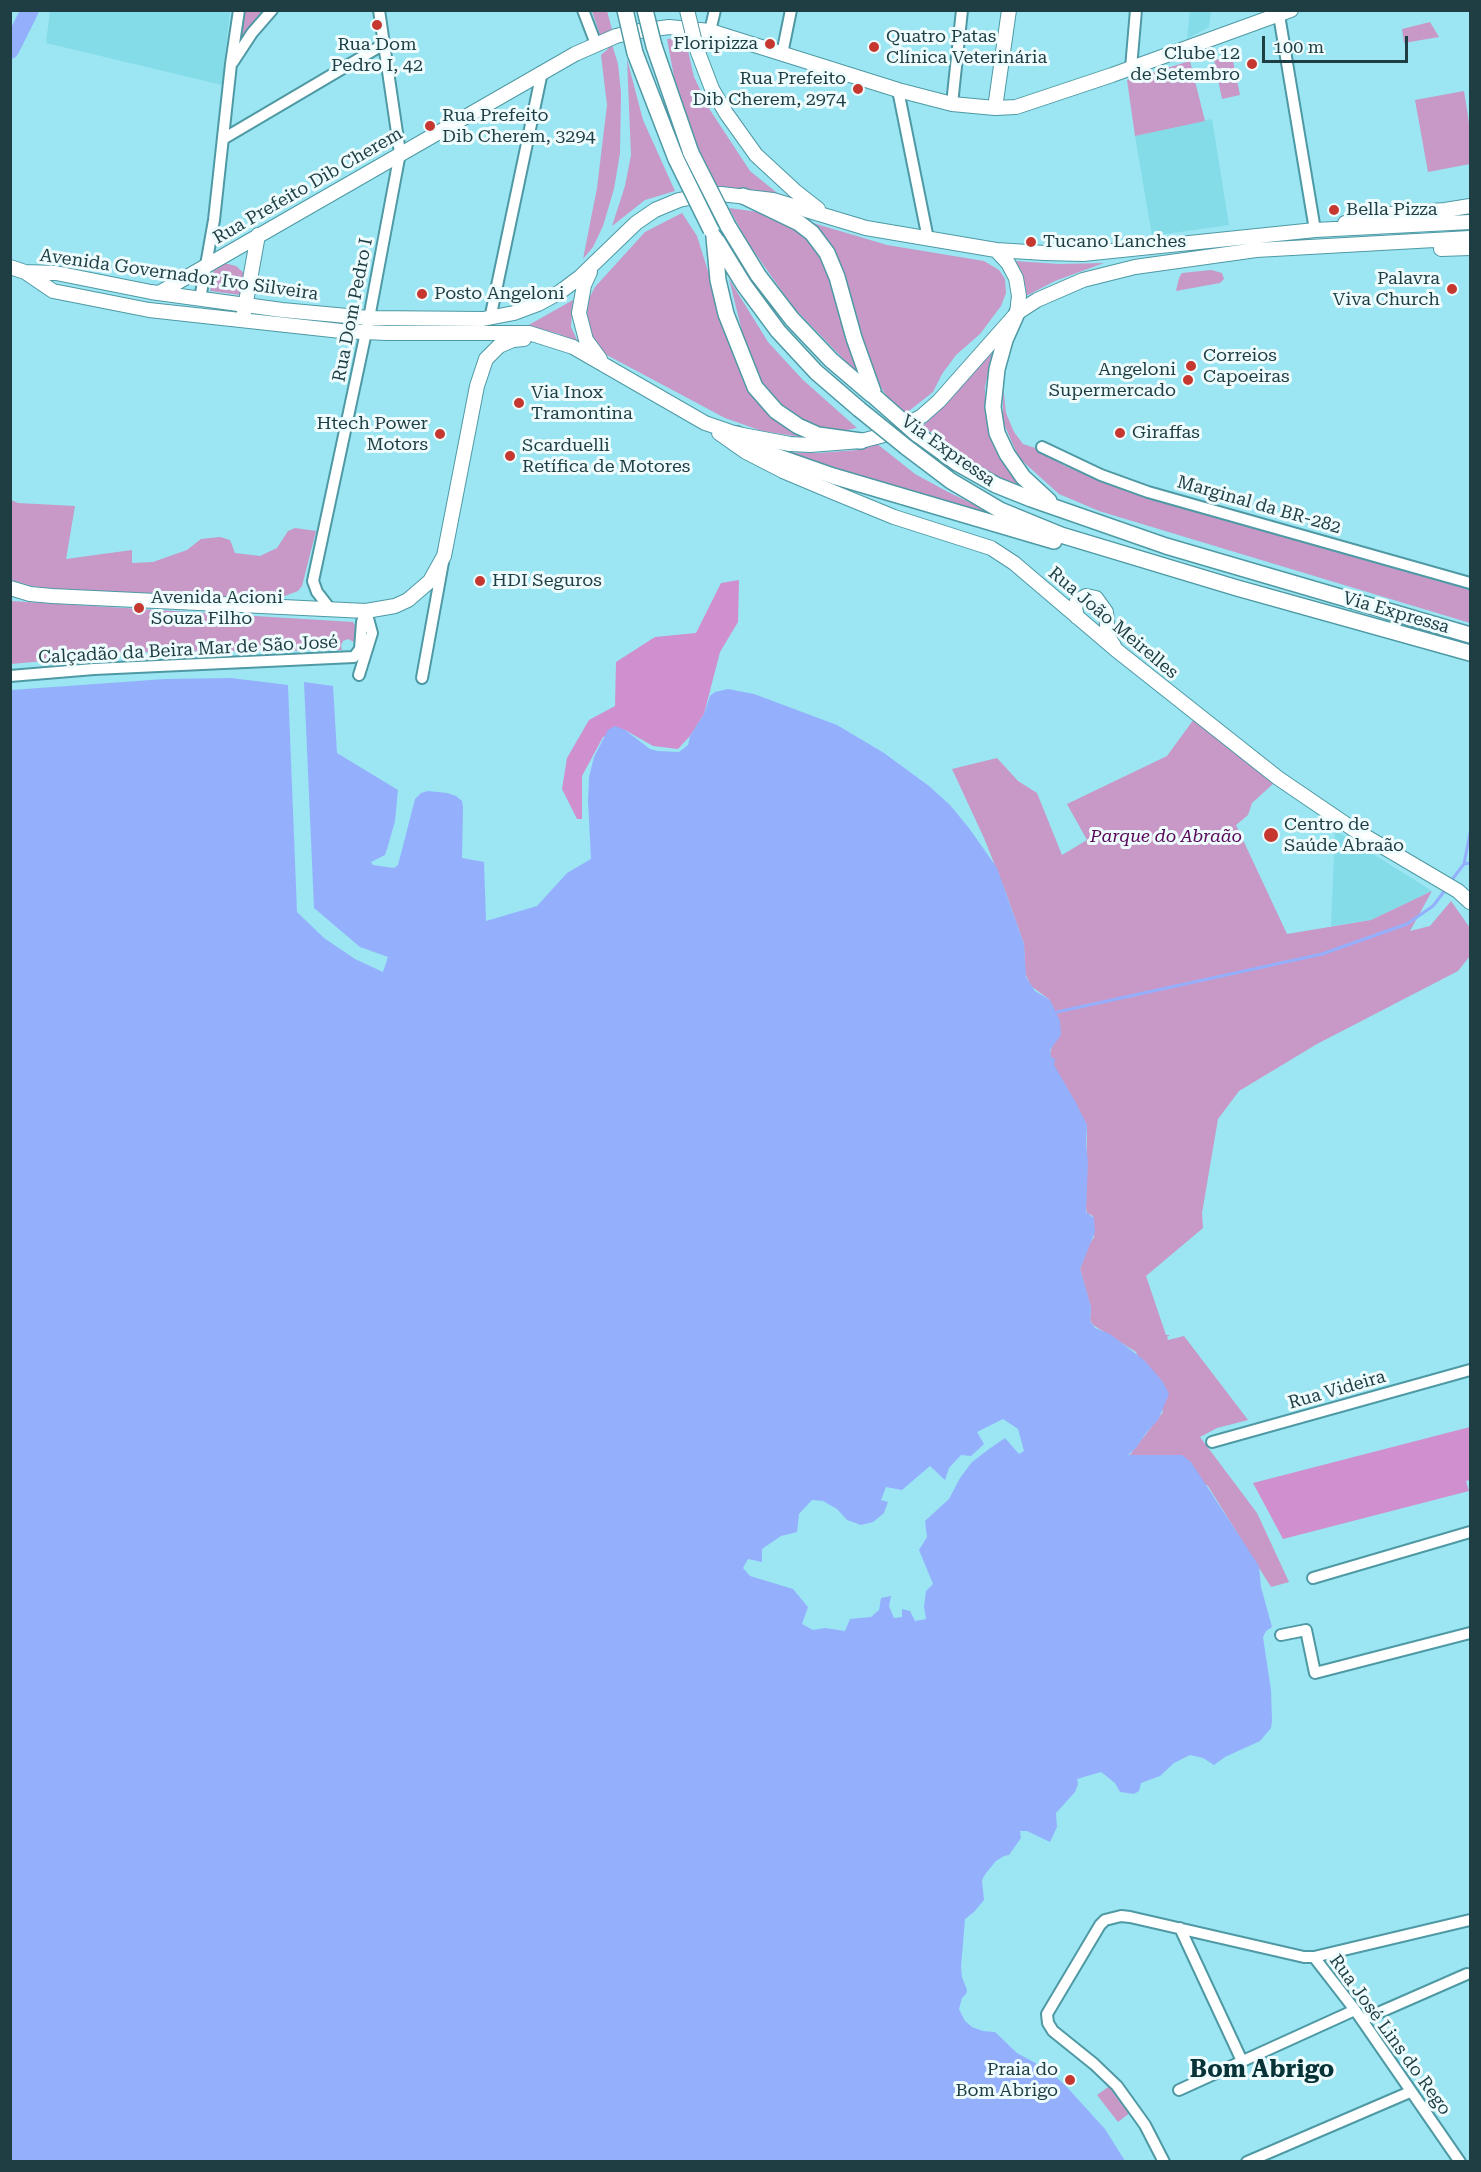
<!DOCTYPE html>
<meta charset="utf-8">
<style>
body{margin:0}
#map{position:relative;width:1481px;height:2172px;overflow:hidden;background:#9be6f2;font-family:"Roboto Serif",serif}
canvas{display:block}
.frame{position:absolute;inset:0;border:12px solid #1f3e43;pointer-events:none}
.scale{position:absolute;left:1262px;top:36px;width:146px;height:27px;box-sizing:border-box;border:3px solid #1f3e43;border-top:0;padding-left:8px;font-size:18px;line-height:21px;white-space:nowrap;color:#1f3e43;-webkit-text-stroke:4px #eefcfe;paint-order:stroke}
</style>
<div id="map">
<canvas width="1481" height="2172"></canvas>
<div class="frame"></div>
<div class="scale">100 m</div>
</div>
<script>
const ctx = document.querySelector('canvas').getContext('2d');
ctx.lineJoin = 'round';
function fill(path, color) { ctx.fillStyle = color; ctx.fill(path, 'evenodd'); }
const poly = rows => new Path2D(rows.map(r => 'M' + r).join(''));
function stroke(path, color, width, dash) { ctx.strokeStyle = color; ctx.lineWidth = width; ctx.lineCap = dash ? 'butt' : 'round'; ctx.setLineDash(dash || []); ctx.stroke(path); }
function write(font, color, halo, rows, align = 'center') {
  ctx.font = font + ' "Roboto Serif",serif'; ctx.lineWidth = 6; ctx.setLineDash([]); ctx.textBaseline = 'middle'; ctx.strokeStyle = halo; ctx.fillStyle = color; for (const [text, x, y, turn = 0] of rows) {
    ctx.save(); ctx.translate(x, y); ctx.rotate((+turn || 0) * Math.PI / 180); ctx.textAlign = isNaN(turn) ? turn : align; if (halo) ctx.strokeText(text, 0, 0); ctx.fillText(text, 0, 0); ctx.restore();
  }
}
fill(poly([
 [50,10,230,11,222,85,46,43],
 [1190,11,1211,11,1209,27,1187,39],
 [1212,119,1229,225,1152,236,1135,136],
 [1335,830,1432,891,1371,920,1331,926]
]), '#85dce9');
fill(poly([
 [245,11,266,11,240,48],
 [592,11,607,11,613,33,601,38],
 [1430,22,1439,37,1404,43,1402,29],
 [685,38,694,77,710,110,750,171,781,196,717,188,695,144,677,93,667,39],
 [611,41,618,64,621,93,620,153,614,189,603,226,593,247,583,259,597,188,607,105,601,55,608,49,606,42],
 [1232,56,1240,95,1222,99,1214,60],
 [627,59,643,120,675,191,645,200,612,226,625,186,631,155],
 [1190,61,1205,121,1135,136,1127,80],
 [1464,91,1470,129,1470,164,1428,172,1415,100],
 [729,208,766,213,794,224,816,244,830,270,858,374,793,307,748,243],
 [682,213,697,236,735,357,770,416,789,430,807,438,762,431,725,418,603,353,591,342,585,313,587,302,595,287,645,232],
 [813,223,887,245,984,261,999,270,1005,279,1006,293,1001,306,980,334,956,355,942,374,933,392,905,414,887,397,874,376,832,248],
 [1015,261,1059,264,1104,263,1055,281,1026,296,1026,288,1020,269],
 [224,263,236,266,244,273,240,295,210,291,214,269],
 [1211,270,1222,273,1224,279,1220,283,1176,291,1179,278,1182,273],
 [729,279,768,342,802,379,857,428,842,431,826,430,799,421,778,407,761,387,747,351],
 [573,300,571,327,578,342,559,334,527,326],
 [992,353,985,387,985,406,990,431,999,454,1010,472,1027,492,982,470,946,445,923,426],
 [1003,385,1006,413,1014,432,1023,444,1035,448,1065,466,1143,497,1470,590,1470,623,1099,511,1059,494,1019,458,1003,422],
 [876,443,915,474,948,492,994,514,941,501,778,452,818,453,858,450],
 [11,500,18,503,75,506,66,559,132,550,132,563,153,562,187,550,201,539,220,537,230,540,235,553,260,556,277,548,288,531,295,528,316,531,302,586,298,591,282,597,264,600,64,590,31,586,11,580],
 [11,601,353,622,357,629,356,643,348,639,343,641,341,645,342,650,148,652,11,664],
 [1194,719,1274,783,1252,803,1248,815,1236,825,1287,934,1371,920,1432,891,1410,931,1430,926,1451,901,1470,928,1470,956,1458,971,1317,1044,1239,1091,1218,1119,1202,1213,1203,1228,1146,1276,1166,1335,1170,1335,1167,1337,1168,1340,1184,1336,1248,1420,1217,1428,1200,1437,1257,1513,1289,1582,1271,1587,1208,1486,1154,1456,1129,1456,1163,1412,1136,1352,1093,1325,1090,1320,1091,1308,1080,1269,1089,1245,1094,1237,1093,1216,1087,1213,1086,1208,1087,1125,1053,1065,1050,1053,1052,1046,1050,1000,1031,986,1025,973,1024,944,1006,893,984,838,952,769,997,758,1018,781,1037,793,1062,855,1087,840,1067,804,1167,756],
 [1111,2085,1131,2112,1118,2122,1097,2095]
]), '#c898c6');
fill(poly([
 [739,580,738,622,720,652,704,714,690,736,678,749,653,746,625,730,603,737,582,776,582,819,577,819,562,789,567,758,589,720,615,706,616,662,655,637,696,633,721,583],
 [1470,1427,1470,1480,1466,1481,1469,1491,1283,1539,1253,1483]
]), '#d08fce');
fill(poly([
 [231,678,288,685,297,912,324,938,355,959,383,972,388,957,360,947,314,908,304,682,333,686,337,753,398,790,395,821,388,846,385,855,371,862,373,865,394,868,398,865,415,799,421,793,428,791,447,793,456,796,462,801,463,807,462,858,484,862,486,921,537,906,567,873,591,859,588,801,589,777,594,757,608,730,615,726,625,730,650,749,658,751,679,752,688,745,690,736,704,714,710,696,715,692,728,689,754,694,837,725,884,753,929,786,950,805,969,828,997,868,1024,944,1026,977,1035,991,1050,1000,1060,1021,1061,1035,1050,1050,1051,1057,1055,1059,1054,1065,1075,1101,1087,1125,1086,1144,1088,1163,1086,1208,1086,1212,1094,1218,1095,1232,1080,1269,1091,1307,1090,1321,1095,1328,1110,1334,1144,1360,1163,1382,1169,1394,1158,1420,1146,1433,1136,1448,1128,1455,1182,1455,1191,1462,1259,1566,1261,1587,1272,1627,1266,1631,1263,1637,1271,1690,1272,1721,1271,1728,1260,1741,1225,1757,1214,1765,1203,1758,1190,1755,1174,1763,1160,1776,1141,1783,1139,1791,1134,1794,1120,1792,1115,1783,1101,1772,1077,1779,1078,1784,1075,1792,1056,1813,1057,1827,1050,1842,1027,1831,1020,1831,1021,1838,1009,1855,1004,1856,996,1861,986,1873,982,1880,984,1900,974,1912,965,1919,961,1967,962,1977,967,1990,966,1994,962,1998,959,2009,965,2021,972,2027,983,2031,995,2032,1017,2053,1048,2070,1065,2085,1105,2129,1125,2161,11,2161,11,690,165,679],
 [1003,1419,1018,1429,1024,1451,1019,1454,1005,1438,989,1449,972,1462,960,1478,949,1499,925,1521,927,1537,919,1550,933,1584,926,1591,924,1607,926,1619,915,1621,910,1611,902,1609,902,1617,894,1618,889,1606,891,1596,881,1598,879,1610,871,1617,850,1619,845,1631,825,1628,813,1630,802,1624,808,1607,793,1589,750,1576,743,1568,748,1559,762,1562,762,1549,781,1536,797,1532,799,1514,812,1500,823,1501,837,1509,847,1520,861,1525,873,1522,884,1513,888,1502,881,1500,886,1487,902,1490,930,1466,945,1480,949,1468,961,1455,971,1456,984,1444,977,1432]
]), '#94b0fd');
stroke(poly([
 [1464,864,1470,833],
 [1451,881,1464,864,1470,863],
 [1057,1012,1322,954,1407,924,1433,906,1446,889]
]), '#94b0fd', 3);
stroke(poly([
 [10,50,30,10]
]), '#94b0fd', 18);
const minor = poly([
 [583,10,596,44],
 [1279,15,1315,230],
 [710,31,715,10],
 [782,54,791,10],
 [233,62,252,33,272,10],
 [1131,68,1136,10],
 [898,90,928,239],
 [952,104,962,10],
 [223,139,384,44],
 [200,299,214,220,231,64,239,10],
 [490,319,542,72],
 [1042,447,1101,475,1148,492,1470,583],
 [331,610,317,592,313,581,369,318,400,153,379,10],
 [359,675,372,633,366,611],
 [10,676,94,669,354,657,360,649,362,622,366,611],
 [422,678,443,562],
 [1212,1442,1470,1370],
 [1313,1578,1470,1532],
 [1281,1635,1306,1630,1315,1673,1470,1633],
 [1180,1928,1242,2061],
 [1314,1957,1355,2010,1460,2162],
 [1362,2020,1467,1974],
 [1179,2090,1355,2010],
 [1164,2162,1145,2125,1117,2086,1094,2064,1053,2031,1048,2023,1047,2014,1100,1925,1105,1920,1121,1916,1130,1917,1304,1957,1314,1957,1470,1920],
 [1247,2162,1410,2092]
]);
const major = poly([
 [696,47,712,89,726,113,756,155,795,191,818,209],
 [995,108,1009,10],
 [1345,223,1375,215,1445,210,1470,206],
 [1441,249,1470,248],
 [996,250,1008,263,1016,278,1019,296,1017,313],
 [10,267,25,272,53,291,149,310,341,331,387,333,529,333,573,347,705,423,737,434,790,444,810,445,861,441,892,433,922,416,939,401,1017,313,1037,300,1083,280,1135,267,1256,250,1470,238],
 [25,272,56,273,151,292,282,310,369,318,483,319,514,313,538,304,560,292,580,277,636,223,655,210,679,200,699,196,721,194,773,200,866,228,996,250,1045,253,1083,254,1315,230,1470,222],
 [590,272,584,285,579,313,586,340,600,359],
 [159,293,575,54,616,36,633,32,669,27,710,31,898,90,952,104,995,108,1016,107,1112,75,1291,10],
 [244,313,258,235],
 [719,433,746,452,783,471,833,492,894,517,991,548,1014,563,1115,649,1278,778,1353,829,1458,891,1470,902],
 [10,588,30,594,52,596,366,611,395,606,408,600,430,581,444,556,477,386,486,359,499,346,513,340,524,339],
 [1077,617,1075,608,1077,601,1086,596,1096,598,1106,612,1108,637,1114,646]
]);
const highway = poly([
 [654,46,691,153],
 [635,53,676,159],
 [743,196,799,223,812,233,827,253,837,277,854,338,875,397],
 [728,226,758,275,792,319,831,360,872,395],
 [714,237,718,280,726,314,755,387,776,411,798,426,818,435,861,441],
 [717,241,744,285,778,331,816,372,859,409],
 [1017,313,1005,340,997,369,993,407,997,433,1007,454,1023,477,1049,501],
 [737,434,773,455,833,476,1054,541],
 [917,434,957,463,996,485,1031,499,1166,546,1470,635],
 [906,447,951,481,1000,510,1061,535,1237,588,1470,653]
]);
stroke(minor, '#4e99a4', 14);
stroke(major, '#4e99a4', 16);
stroke(highway, '#4e99a4', 18);
stroke(minor, '#fff', 10);
stroke(major, '#fff', 14);
stroke(highway, '#fff', 15);
const majorBridge = poly([
 [687,10,696,47]
]);
const highwayBridge = poly([
 [625,10,635,53],
 [645,10,654,46],
 [691,153,728,226],
 [676,159,711,230],
 [875,397,917,434],
 [859,409,906,447]
]);
stroke(majorBridge, '#4e99a4', 16, []);
stroke(highwayBridge, '#4e99a4', 18, []);
stroke(majorBridge, '#fff', 14);
stroke(highwayBridge, '#fff', 15);
for (const [x, y, r, color] of [
 [377,25,6,"#c6382f"],
 [770,44,6,"#c6382f"],
 [874,47,6,"#c6382f"],
 [1252,64,6,"#c6382f"],
 [858,89,6,"#c6382f"],
 [430,126,6,"#c6382f"],
 [1334,210,6,"#c6382f"],
 [1031,242,6,"#c6382f"],
 [1452,289,6,"#c6382f"],
 [422,294,6,"#c6382f"],
 [1191,366,6,"#c6382f"],
 [1188,380,6,"#c6382f"],
 [519,403,6,"#c6382f"],
 [1120,433,6,"#c6382f"],
 [440,434,6,"#c6382f"],
 [510,456,6,"#c6382f"],
 [480,581,6,"#c6382f"],
 [139,608,6,"#c6382f"],
 [1271,835,8,"#c6382f"],
 [1070,2080,6,"#c6382f"]
]) { const dot = new Path2D(); dot.arc(x, y, r, 0, 2 * Math.PI); ctx.fillStyle = color; ctx.fill(dot); stroke(dot, '#eefcfe', 2); }
write('18px', '#1f3e43', '#eefcfe', [
 ["Quatro Patas",886,37],
 ["Clínica Veterinária",886,58],
 ["Floripizza",758,44,"right"],
 ["Rua Dom",377,45,"center"],
 ["Pedro I, 42",377,66,"center"],
 ["Clube 12",1240,54,"right"],
 ["de Setembro",1240,75,"right"],
 ["Rua Prefeito",846,79,"right"],
 ["Dib Cherem, 2974",846,100,"right"],
 ["Rua Prefeito",442,116],
 ["Dib Cherem, 3294",442,137],
 ["Bella Pizza",1346,210],
 ["Tucano Lanches",1043,242],
 ["Palavra",1440,279,"right"],
 ["Viva Church",1440,300,"right"],
 ["Posto Angeloni",434,294],
 ["Correios",1203,356],
 ["Capoeiras",1203,377],
 ["Angeloni",1176,370,"right"],
 ["Supermercado",1176,391,"right"],
 ["Via Inox",531,393],
 ["Tramontina",531,414],
 ["Htech Power",428,424,"right"],
 ["Motors",428,445,"right"],
 ["Giraffas",1132,433],
 ["Scarduelli",522,446],
 ["Retífica de Motores",522,467],
 ["HDI Seguros",492,581],
 ["Avenida Acioni",151,598],
 ["Souza Filho",151,619],
 ["Centro de",1284,825],
 ["Saúde Abraão",1284,846],
 ["Praia do",1058,2070,"right"],
 ["Bom Abrigo",1058,2091,"right"]
], 'left');
write('18px', '#1f3e43', '#eefcfe', [
 ["Rua Prefeito Dib Cherem",308,186,-30],
 ["Avenida Governador Ivo Silveira",179,275,8],
 ["Rua Dom Pedro I",353,310,-79],
 ["Via Expressa",948,451,35],
 ["Marginal da BR-282",1259,505,16],
 ["Via Expressa",1396,613,16],
 ["Rua João Meirelles",1113,623,40],
 ["Calçadão da Beira Mar de São José",188,650,-3],
 ["Rua Videira",1337,1390,-16],
 ["Rua José Lins do Rego",1390,2035,54]
]);
write('italic 18px', '#59075a', '#eefcfe', [
 ["Parque do Abraão",1166,837]
]);
write('bold 24px', '#073237', '#eefcfe', [
 ["Bom Abrigo",1262,2070]
]);
</script>
